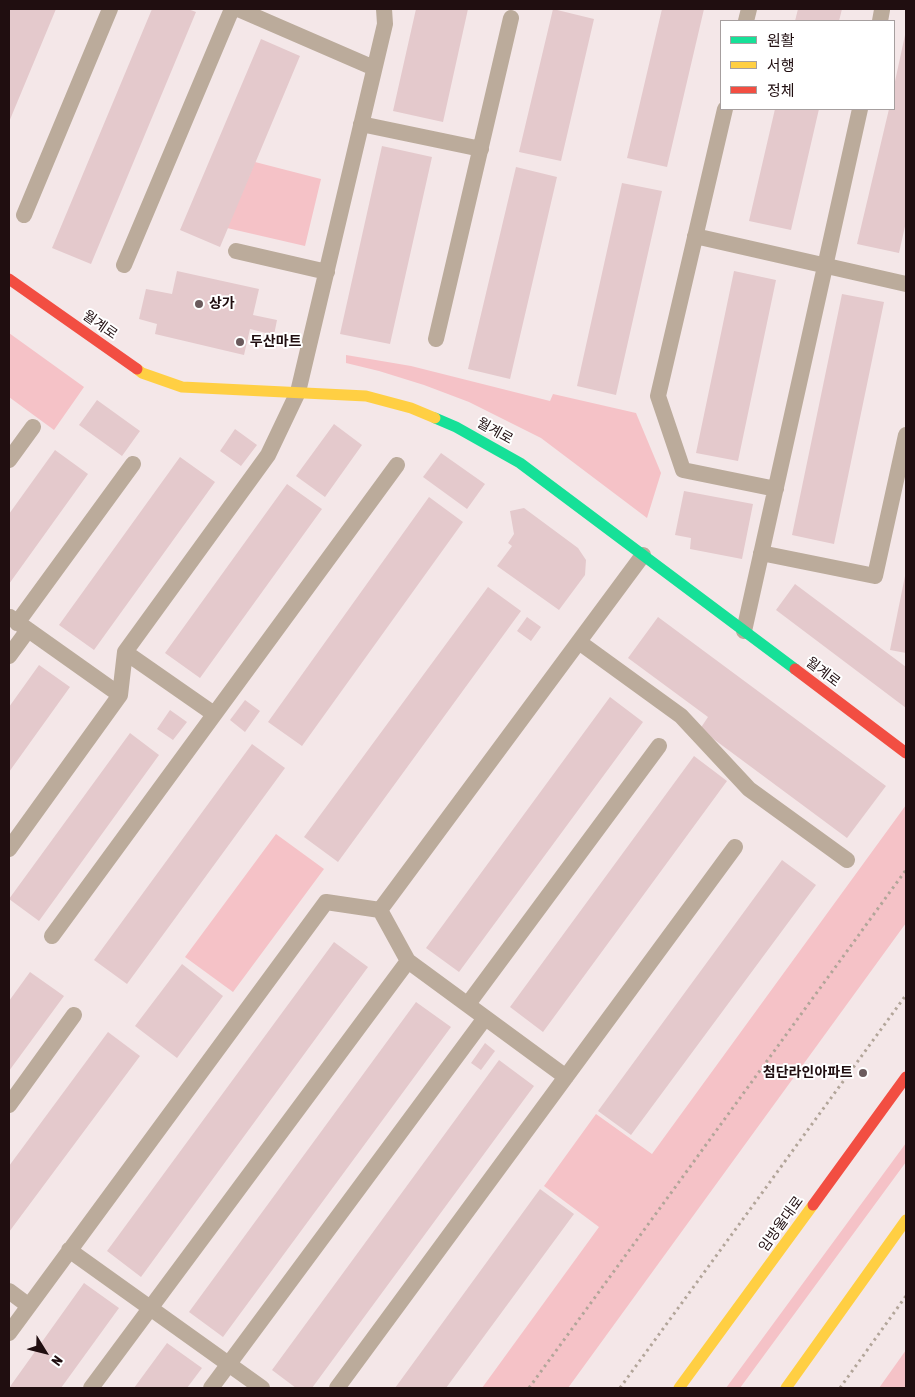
<!DOCTYPE html>
<meta charset="utf-8">
<style>
body{margin:0}
#map{position:relative;width:915px;height:1397px;overflow:hidden;background:#f4e7e8;font-family:"Asap Condensed","Noto Sans KR",sans-serif}
canvas{display:block}
.frame{position:absolute;inset:0;border:10px solid #200e10;pointer-events:none}
.legend{position:absolute;left:720px;top:20px;width:175px;height:90px;box-sizing:border-box;background:#fff;border:1px solid #a69f9f;margin:0;padding:6px 9px;list-style:none;font-size:15px;color:#200e10}
.legend li{display:flex;align-items:center;gap:10px;height:25px}
.legend b{width:25px;border:1px solid #a69f9f}
.north{position:absolute;left:20px;top:1327px;width:50px;height:50px;-webkit-text-stroke:4px #fff;paint-order:stroke;rotate:126deg;font-size:14px;font-weight:700;line-height:20px;text-align:center;color:#200e10}
.north::after{content:'';display:block;margin:auto;width:18px;height:22px;background:#200e10;clip-path:polygon(50% 0,100% 100%,50% 72%,0 100%)}
</style>
<div id="map">
<canvas width="915" height="1397"></canvas>
<div class="frame"></div>
<ul class="legend">
<li><b style="height:6px;background:#16e098"></b>원활</li>
<li><b style="height:6px;background:#ffcf43"></b>서행</li>
<li><b style="height:6px;background:#f24e42"></b>정체</li>
</ul>
<div class="north">N</div>
</div>
<script>
const ctx = document.querySelector('canvas').getContext('2d');
ctx.lineJoin = 'round';
function fill(path, color) { ctx.fillStyle = color; ctx.fill(path, 'evenodd'); }
const poly = rows => new Path2D(rows.map(r => 'M' + r).join(''));
function stroke(path, color, width, dash) { ctx.strokeStyle = color; ctx.lineWidth = width; ctx.lineCap = dash ? 'butt' : 'round'; ctx.setLineDash(dash || []); ctx.stroke(path); }
function write(font, color, halo, rows, align = 'center') {
  ctx.font = font + ' "Asap Condensed","Noto Sans KR",sans-serif'; ctx.lineWidth = 4; ctx.setLineDash([]); ctx.textBaseline = 'middle'; ctx.strokeStyle = halo; ctx.fillStyle = color; for (const [text, x, y, turn = 0] of rows) {
    ctx.save(); ctx.translate(x, y); ctx.rotate((+turn || 0) * Math.PI / 180); ctx.textAlign = isNaN(turn) ? turn : align; if (halo) ctx.strokeText(text, 0, 0); ctx.fillText(text, 0, 0); ctx.restore();
  }
}
fill(poly([
 [255,162,321,179,305,246,227,228],
 [9,333,84,387,54,430,9,397],
 [346,355,411,366,550,401,553,394,636,413,661,473,647,518,541,438,469,402,424,385,379,371,346,363],
 [906,805,906,923,568,1388,482,1388,599,1227,544,1186,596,1114,652,1154],
 [276,834,324,869,233,992,185,957],
 [906,1143,906,1162,740,1388,726,1388],
 [906,1350,906,1388,879,1388]
]), '#f5c2c7');
fill(poly([
 [9,9,56,9,9,122],
 [152,9,188,9,196,12,91,264,52,248],
 [416,9,468,9,443,122,393,111],
 [553,9,594,19,561,161,519,152],
 [662,9,704,9,667,167,627,158],
 [798,9,842,9,839,21,795,21],
 [905,35,906,222,899,253,857,244,889,109,894,109,894,86],
 [261,39,300,56,220,247,180,230],
 [775,109,819,109,791,230,749,221],
 [382,146,432,157,390,344,340,334],
 [516,167,557,177,510,379,468,369],
 [622,183,662,191,616,395,577,386],
 [177,271,259,289,253,315,277,320,274,335,250,329,244,355,155,334,157,324,139,319,146,289,172,294],
 [734,271,776,280,738,461,696,453],
 [842,294,884,302,834,544,792,535],
 [97,400,140,431,122,456,79,425],
 [334,424,362,445,325,497,296,476],
 [235,429,257,445,241,466,220,451],
 [55,450,88,474,9,584,9,514],
 [441,453,485,484,467,509,423,477],
 [180,457,215,482,94,650,59,625],
 [287,484,322,509,200,678,165,653],
 [684,491,753,504,742,559,690,549,691,538,675,535],
 [429,497,463,522,302,746,268,722],
 [524,508,578,548,586,560,585,575,559,610,497,566,512,546,508,543,514,534,510,511],
 [905,576,906,576,906,653,890,650],
 [795,584,906,667,906,708,776,610],
 [488,587,521,611,338,862,304,837],
 [527,617,541,627,531,641,517,631],
 [658,617,886,786,847,838,700,729,708,717,628,658],
 [39,665,70,687,9,772,9,707],
 [610,697,643,722,459,972,426,948],
 [245,700,260,711,245,732,230,720],
 [170,710,187,722,173,740,157,729],
 [130,733,159,755,39,921,9,899],
 [252,744,285,768,127,984,94,960],
 [694,756,727,781,543,1032,510,1007],
 [782,860,816,885,631,1135,598,1111],
 [334,942,368,967,141,1277,107,1251],
 [182,964,223,996,177,1058,135,1026],
 [30,972,64,996,9,1071,9,1001],
 [416,1002,451,1027,223,1337,189,1312],
 [108,1032,140,1056,9,1232,9,1166],
 [485,1043,495,1051,481,1070,471,1063],
 [499,1060,534,1086,312,1388,296,1388,272,1370],
 [540,1189,574,1214,446,1388,395,1388],
 [84,1283,119,1308,61,1388,9,1388],
 [167,1343,202,1368,187,1388,134,1388]
]), '#e4c9cc');
stroke(poly([
 [529,1388,906,870],
 [620,1388,906,995],
 [840,1388,906,1296]
]), '#b2a599', 3, [2.5, 4]);
stroke(poly([
 [238,9,374,68],
 [746,21,749,9],
 [880,21,882,10],
 [725,109,658,396,683,470,776,489],
 [361,124,481,149],
 [24,215,110,9],
 [695,236,906,284],
 [236,251,327,272],
 [124,265,232,9],
 [436,339,511,18],
 [9,460,33,427],
 [761,553,875,576,906,435],
 [10,617,120,695],
 [17,623,133,464],
 [744,631,860,109],
 [579,642,681,716,749,789,847,860],
 [125,652,214,714],
 [9,656,28,630],
 [9,849,120,695,125,652,268,455,298,392,385,24,384,9],
 [380,910,643,555],
 [380,910,408,961,566,1077],
 [52,936,397,465],
 [468,1004,659,746],
 [9,1105,74,1015],
 [69,1250,262,1388],
 [9,1291,29,1306],
 [9,1333,326,902,380,910],
 [91,1388,408,961],
 [211,1388,485,1018],
 [337,1388,735,847]
]), '#bbab9b', 16);
stroke(poly([
 [435,418,456,427,520,463,795,669]
]), '#16e098', 11);
stroke(poly([
 [137,369,142,373,182,387,366,396,411,408,435,418],
 [679,1388,813,1205],
 [786,1388,906,1220]
]), '#ffcf43', 11);
stroke(poly([
 [9,279,137,369],
 [795,669,906,753],
 [813,1205,906,1077]
]), '#f24e42', 11);
for (const [x, y, r, color] of [
 [199,304,5,"#6a5a5c"],
 [240,342,5,"#6a5a5c"],
 [863,1073,5,"#6a5a5c"]
]) { const dot = new Path2D(); dot.arc(x, y, r, 0, 2 * Math.PI); ctx.fillStyle = color; ctx.fill(dot); stroke(dot, '#fff', 2); }
write('bold 14px', '#200e10', '#fff', [
 ["상가",209,304],
 ["두산마트",250,342],
 ["첨단라인아파트",853,1073,"right"]
], 'left');
write('14px', '#200e10', '#fff', [
 ["월계로",100,325,35],
 ["월계로",495,431,29],
 ["월계로",823,672,37],
 ["임방울대로",781,1224,-54]
]);
</script>
